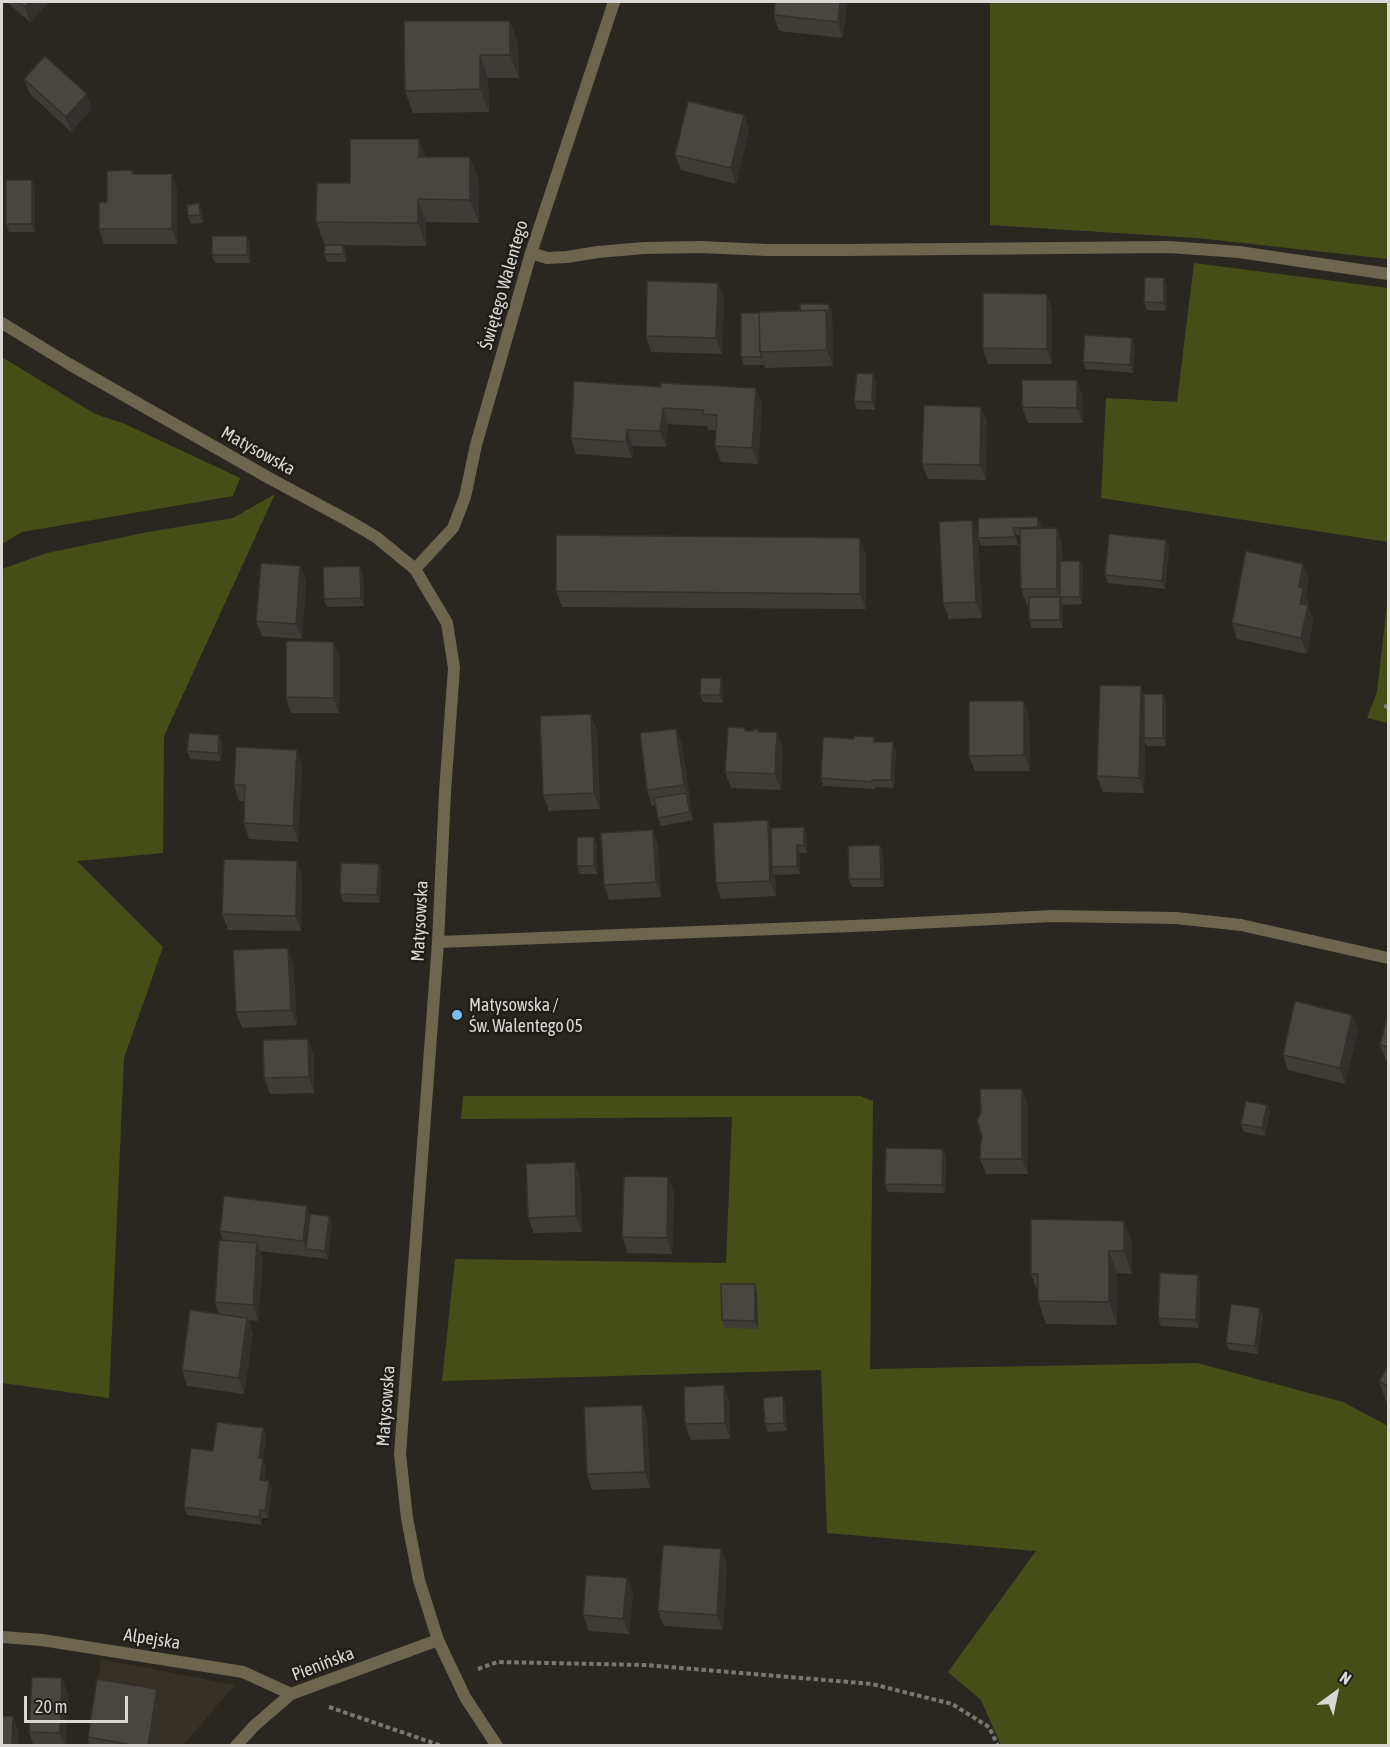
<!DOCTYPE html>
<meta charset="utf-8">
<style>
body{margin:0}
#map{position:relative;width:1390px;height:1747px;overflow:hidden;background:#2a2721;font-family:"Asap Condensed",sans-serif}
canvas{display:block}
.frame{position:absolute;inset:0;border:3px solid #dad8d4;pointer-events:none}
.north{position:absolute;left:1306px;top:1663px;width:60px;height:60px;-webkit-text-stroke:4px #201d18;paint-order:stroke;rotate:33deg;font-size:16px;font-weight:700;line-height:24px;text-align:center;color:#dad8d4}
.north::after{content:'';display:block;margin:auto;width:21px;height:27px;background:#dad8d4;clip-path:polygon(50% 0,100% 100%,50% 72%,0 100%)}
.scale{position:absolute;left:24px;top:1696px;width:104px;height:27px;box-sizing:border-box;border:3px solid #dad8d4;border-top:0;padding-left:8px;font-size:18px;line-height:21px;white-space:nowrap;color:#dad8d4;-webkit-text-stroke:4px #201d18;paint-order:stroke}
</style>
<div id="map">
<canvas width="1390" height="1747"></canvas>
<div class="frame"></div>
<div class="north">N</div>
<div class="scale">20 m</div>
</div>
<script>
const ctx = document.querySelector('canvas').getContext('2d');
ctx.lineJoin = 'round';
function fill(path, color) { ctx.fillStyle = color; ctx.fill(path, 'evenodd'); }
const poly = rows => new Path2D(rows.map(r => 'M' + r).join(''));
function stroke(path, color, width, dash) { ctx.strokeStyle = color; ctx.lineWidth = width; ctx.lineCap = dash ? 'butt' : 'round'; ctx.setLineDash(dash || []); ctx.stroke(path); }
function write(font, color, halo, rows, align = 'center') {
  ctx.font = font + ' "Asap Condensed",sans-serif'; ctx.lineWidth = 5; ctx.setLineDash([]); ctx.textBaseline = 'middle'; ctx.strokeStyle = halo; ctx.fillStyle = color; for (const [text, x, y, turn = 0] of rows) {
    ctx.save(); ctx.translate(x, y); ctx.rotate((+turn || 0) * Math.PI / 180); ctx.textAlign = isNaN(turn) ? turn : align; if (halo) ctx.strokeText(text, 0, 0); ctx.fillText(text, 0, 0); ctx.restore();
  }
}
fill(poly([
 [101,1660,126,1664,235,1685,183,1745,87,1746]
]), '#373027');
fill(poly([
 [990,2,1388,2,1388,259,1197,238,990,225],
 [1194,263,1388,288,1388,542,1101,498,1106,398,1177,402],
 [2,357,95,414,125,424,240,478,233,496,22,532,2,544],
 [275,494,164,736,163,853,77,861,163,947,124,1058,109,1398,2,1383,2,569,47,553,148,532,233,518],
 [1388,595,1388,723,1367,718,1377,692],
 [463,1096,860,1096,873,1101,870,1369,1197,1363,1343,1402,1388,1426,1388,1745,1001,1745,981,1700,948,1672,1036,1551,827,1533,821,1370,442,1381,455,1259,726,1263,732,1117,461,1119]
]), '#464e18');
stroke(poly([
 [1384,706,1388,707],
 [478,1669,497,1662,645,1665,872,1684,952,1704,989,1727,998,1746],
 [329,1707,442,1746]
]), '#7b7873', 4, [4.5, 3]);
stroke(poly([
 [438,942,877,925,1052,916,1176,918,1241,925,1388,958]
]), '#6d664e', 12);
stroke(poly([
 [531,253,547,258,567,257,598,252,644,248,700,247,767,250,844,250,1169,247,1239,252,1388,274],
 [415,569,453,528,465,497,476,445,531,253,614,2],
 [2,1637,42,1640,243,1672,291,1694],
 [236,1746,254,1726,291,1694,438,1640]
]), '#6d664e', 12);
stroke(poly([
 [2,323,69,364,269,478,349,521,376,537,415,569,447,623,454,668,445,792,438,942,400,1454,407,1518,419,1580,438,1640,465,1697,497,1746]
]), '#6d664e', 12);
fill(poly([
 [7,2,49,2,30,22],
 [775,2,847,2,843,38,779,31,774,15],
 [510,21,518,44,519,78,488,78,489,112,413,113,405,91],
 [24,79,92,109,71,132,30,94],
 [744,115,749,130,736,184,681,170,675,155],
 [426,157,479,180,479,223,426,222,426,246,343,245,346,253,346,262,327,262,324,254,325,245,316,222,350,183],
 [133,170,134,174,177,190,177,244,104,244,99,229,107,202],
 [32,180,35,188,35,232,9,232,6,224],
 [202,211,203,223,191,224,188,216],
 [247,236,250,244,250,263,215,263,212,255],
 [1164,278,1167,286,1166,311,1147,310,1144,302],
 [718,283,724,299,722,354,651,352,646,336],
 [829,304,832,312,833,366,765,368,764,365,744,365,741,357,800,311],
 [1052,309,1052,364,988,364,983,348],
 [1132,338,1135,346,1133,373,1086,369,1083,362],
 [873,374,876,382,875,410,857,409,854,401],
 [661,387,756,388,762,404,758,464,721,462,715,446,716,430,708,430,707,426,668,424,666,447,633,446,632,458,576,454,571,438],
 [1083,396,1083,423,1028,423,1022,407],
 [981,407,987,422,986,480,928,479,922,464],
 [978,518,1041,525,1041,529,1057,528,1062,544,1062,561,1080,561,1083,569,1082,604,1063,605,1063,628,1032,628,1029,620,1029,605,1027,605,1021,589,1020,535,1017,535,1018,545,981,546,978,538],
 [978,536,982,618,949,619,943,603],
 [1166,540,1169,548,1165,589,1108,583,1105,575],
 [866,553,866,609,562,607,556,591],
 [300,566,306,581,302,639,262,636,256,621],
 [363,574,364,606,327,607,324,599],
 [1309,579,1306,595,1309,603,1308,607,1313,621,1307,654,1237,639,1232,623],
 [340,657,339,713,291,713,286,697],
 [723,686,723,703,703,702,700,695],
 [1144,694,1163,694,1166,702,1166,746,1147,746,1145,743,1144,793,1103,792,1097,776],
 [1029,716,1030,771,975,771,969,756],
 [597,730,600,809,549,811,543,795],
 [746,731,759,732,783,748,781,790,731,788,725,772],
 [854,739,876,742,896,750,894,788,875,787,875,789,823,786,821,778],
 [222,743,221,761,190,759,187,751],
 [682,744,693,820,661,826,658,818,656,805,652,806,647,790],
 [302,766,298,842,249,839,244,823,245,801,239,801,234,785],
 [771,828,807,835,807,853,800,853,800,874,775,875,776,896,721,899,716,883],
 [597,845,597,874,580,874,577,866],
 [658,845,661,897,609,900,604,885],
 [880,845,883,853,884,887,852,887,849,879],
 [379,864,381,872,380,903,343,902,340,894],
 [302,876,301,931,228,930,222,914],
 [293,963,297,1025,242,1028,236,1012],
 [1389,1010,1389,1061,1386,1061,1380,1045],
 [1352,1015,1358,1030,1345,1084,1288,1070,1283,1055],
 [314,1055,314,1093,270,1094,264,1078],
 [1028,1105,1028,1174,986,1174,980,1159,982,1140],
 [1267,1105,1270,1113,1265,1136,1244,1132,1241,1124],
 [943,1149,946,1157,945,1193,888,1192,885,1184],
 [580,1178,582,1232,534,1233,528,1218],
 [674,1192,672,1254,628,1253,622,1237],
 [310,1214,332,1224,328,1259,260,1251,263,1259,258,1321,248,1320,253,1334,244,1394,187,1386,182,1370,219,1314,215,1302,223,1240,220,1231],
 [1124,1221,1132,1243,1132,1274,1117,1273,1117,1325,1046,1324,1038,1301,1038,1292,1031,1274],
 [1198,1275,1200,1283,1199,1328,1161,1326,1158,1318],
 [757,1292,758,1329,724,1328,722,1320],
 [1260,1308,1263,1316,1258,1354,1229,1350,1226,1343],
 [1389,1364,1389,1405,1387,1404,1379,1381],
 [724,1385,729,1401,730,1439,691,1440,685,1424],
 [785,1404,787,1431,768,1432,765,1424],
 [642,1405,647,1421,650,1488,592,1490,587,1474],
 [263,1428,266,1436,263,1459,266,1466,264,1480,269,1481,272,1489,268,1518,262,1518,261,1525,187,1515,184,1507,213,1451],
 [721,1549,727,1564,723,1630,664,1626,658,1611],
 [627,1578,633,1593,629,1634,589,1631,583,1615],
 [157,1689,163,1704,157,1746,91,1746,88,1737],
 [68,1694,66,1746,34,1746,29,1732]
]), '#3f3c37');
fill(poly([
 [29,2,49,2,30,22,25,7],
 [840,2,847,2,843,38,838,22],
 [510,21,518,44,519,78,510,55],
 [480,55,488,78,489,112,480,89],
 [87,94,92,109,71,132,66,117],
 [744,115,749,130,736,184,731,168],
 [419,139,428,162,419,157],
 [470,157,479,180,479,223,470,200],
 [172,174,177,190,177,244,172,229],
 [32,180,35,188,35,232,32,224],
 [418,199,426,222,426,246,418,223],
 [199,203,202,211,203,223,200,215],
 [247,236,250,244,250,263,247,255],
 [343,245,346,253,346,262,343,254],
 [1164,278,1167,286,1166,311,1164,303],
 [718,283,724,299,722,354,716,338],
 [1047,294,1052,309,1052,364,1047,349],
 [829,304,832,312,833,366,827,350,826,310],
 [1132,338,1135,346,1133,373,1130,365],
 [873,374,876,382,875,410,872,402],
 [1077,380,1083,396,1083,423,1077,408],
 [756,388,762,404,758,464,752,448],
 [981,407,987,422,986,480,980,465],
 [663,408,668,424,666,447,660,431],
 [627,430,633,446,632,458,626,442],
 [1038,517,1041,525,1041,535,1038,527],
 [972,520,978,536,982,618,976,602],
 [1014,528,1017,535,1018,545,1015,537],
 [1057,528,1062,544,1063,597,1060,597,1057,589],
 [860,538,866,553,866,609,860,594],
 [1166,540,1169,548,1165,589,1162,581],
 [1080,561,1083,569,1082,604,1080,597],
 [1303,564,1309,579,1306,595,1309,603,1308,607,1313,621,1307,654,1301,638,1299,587],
 [300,566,306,581,302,639,296,624],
 [360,566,363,574,364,606,361,598],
 [1060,597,1063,605,1063,628,1060,620],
 [334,642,340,657,339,713,334,698],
 [721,678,723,686,723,703,720,695],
 [1141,686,1146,702,1144,738,1145,743,1144,793,1139,778],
 [1163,694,1166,702,1166,746,1163,738],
 [1024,701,1029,716,1030,771,1024,755],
 [591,714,597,730,600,809,594,793],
 [676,729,682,744,693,820,690,812,686,793,684,785],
 [777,732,783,748,781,790,775,774],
 [219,735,222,743,221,761,218,753],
 [893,742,896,750,894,788,891,780],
 [297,750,302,766,298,842,293,826],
 [768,820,774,836,772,867,775,875,776,896,770,881],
 [804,827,807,835,807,853,804,846],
 [653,830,658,845,661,897,656,882],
 [594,837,597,845,597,874,594,866],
 [797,845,800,853,800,874,797,866],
 [880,845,883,853,884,887,881,879],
 [297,861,302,876,301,931,296,916],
 [379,864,381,872,380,903,377,895],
 [288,948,293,963,297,1025,291,1010],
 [1352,1015,1358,1030,1345,1084,1340,1068],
 [308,1039,314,1055,314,1093,309,1077],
 [1022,1089,1028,1105,1028,1174,1022,1159],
 [1267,1105,1270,1113,1265,1136,1262,1128],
 [943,1149,946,1157,945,1193,942,1185],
 [575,1162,580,1178,582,1232,576,1216],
 [668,1177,674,1192,672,1254,667,1238],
 [307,1206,312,1222,306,1249,303,1241],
 [329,1216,332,1224,328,1259,325,1251],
 [1124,1221,1132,1243,1132,1274,1124,1251],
 [257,1243,263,1259,258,1321,253,1305],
 [1109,1251,1117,1273,1117,1325,1109,1302],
 [1198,1275,1200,1283,1199,1328,1196,1320],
 [755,1284,757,1292,758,1329,755,1321],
 [1260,1308,1263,1316,1258,1354,1255,1346],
 [247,1318,253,1334,244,1394,239,1378],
 [724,1385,729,1401,730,1439,725,1423],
 [783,1396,785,1404,787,1431,784,1423],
 [642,1405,647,1421,650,1488,645,1472],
 [263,1428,266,1436,263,1459,266,1466,263,1488,260,1480,259,1458],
 [269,1481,272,1489,268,1518,265,1511],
 [260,1510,262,1518,261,1525,259,1517],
 [721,1549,727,1564,723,1630,717,1615],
 [627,1578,633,1593,629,1634,623,1619],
 [62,1678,68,1694,66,1746,65,1746,60,1733],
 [157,1689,163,1704,157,1746,148,1746],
 [13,1716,19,1732,18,1746,12,1746]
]), '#33312d');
const building = poly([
 [19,2,29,2,25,7,19,2],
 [775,2,840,2,838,22,774,15,775,2],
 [404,21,510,21,510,55,480,55,480,89,405,91,404,21],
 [45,56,87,94,66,117,24,79,45,56],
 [688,101,744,115,731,168,675,155,688,101],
 [350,139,419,139,419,157,470,157,470,200,418,199,418,223,316,222,317,183,350,183,350,139],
 [133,170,132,174,172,174,172,229,99,229,99,203,107,202,107,171,133,170],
 [6,180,32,180,32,224,6,224,6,180],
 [199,203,200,215,188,216,187,205,199,203],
 [212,236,247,236,247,255,212,255,212,236],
 [325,245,343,245,343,254,324,254,325,245],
 [1145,277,1164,278,1164,303,1144,302,1145,277],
 [647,281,718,283,716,338,646,336,647,281],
 [983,293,1047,294,1047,349,983,348,983,293],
 [800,304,829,304,829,318,826,310,800,311,800,304],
 [826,310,827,350,760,352,759,312,826,310],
 [741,313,759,313,760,352,762,357,741,357,741,313],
 [1085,335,1132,338,1130,365,1083,362,1085,335],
 [857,373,873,374,872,402,854,401,857,373],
 [1022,380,1077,380,1077,408,1022,407,1022,380],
 [574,381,661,387,661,383,756,388,752,448,715,446,717,415,703,414,703,410,663,408,660,431,627,430,626,442,571,438,574,381],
 [924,405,981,407,980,465,922,464,924,405],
 [1038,517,1038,527,1014,528,1015,537,978,538,978,518,1038,517],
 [972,520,976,602,943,603,939,522,972,520],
 [1057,528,1057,589,1021,589,1020,529,1057,528],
 [1109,534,1166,540,1162,581,1105,575,1109,534],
 [556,535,860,538,860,594,556,591,556,535],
 [1246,551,1303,564,1299,587,1303,588,1300,604,1308,605,1301,638,1232,623,1246,551],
 [1060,561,1080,561,1080,597,1060,597,1060,620,1029,620,1029,597,1060,597,1060,561],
 [261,563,300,566,296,624,256,621,261,563],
 [360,566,361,598,324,599,323,567,360,566],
 [286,641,334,642,334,698,286,697,286,641],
 [701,678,721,678,720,695,700,695,701,678],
 [1100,685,1141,686,1139,778,1097,776,1100,685],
 [1144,694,1163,694,1163,738,1144,738,1144,694],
 [969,701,1024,701,1024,755,969,756,969,701],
 [591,714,594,793,543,795,540,716,591,714],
 [728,727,745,728,745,731,754,731,754,729,758,729,758,732,777,732,775,774,725,772,728,727],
 [676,729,684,785,647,790,640,733,676,729],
 [189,733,219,735,218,753,187,751,189,733],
 [854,736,874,737,874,742,893,742,891,780,872,780,872,782,821,778,823,737,854,739,854,736],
 [236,747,297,750,293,826,244,823,245,785,234,785,236,747],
 [686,793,690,812,658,818,654,798,686,793],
 [768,820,770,881,716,883,713,823,768,820],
 [804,827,804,846,797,845,797,866,772,867,771,828,804,827],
 [653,830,656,882,604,885,601,833,653,830],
 [577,837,594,837,594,866,577,866,577,837],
 [880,845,881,879,849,879,848,846,880,845],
 [224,859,297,861,296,916,222,914,224,859],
 [341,863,379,864,377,895,340,894,341,863],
 [288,948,291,1010,236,1012,233,950,288,948],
 [1295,1001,1352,1015,1340,1068,1283,1055,1295,1001],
 [1389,1010,1389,1047,1380,1045,1389,1010],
 [308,1039,309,1077,264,1078,263,1040,308,1039],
 [980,1089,1022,1089,1022,1159,980,1159,981,1140,982,1140,982,1136,977,1121,981,1112,980,1089],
 [1246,1101,1267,1105,1262,1128,1241,1124,1246,1101],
 [886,1148,943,1149,942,1185,885,1184,886,1148],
 [575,1162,576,1216,528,1218,526,1164,575,1162],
 [624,1176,668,1177,667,1238,622,1237,624,1176],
 [224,1196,307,1206,303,1241,220,1231,224,1196],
 [310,1214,329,1216,325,1251,306,1249,310,1214],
 [1031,1219,1124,1221,1124,1251,1109,1251,1109,1302,1038,1301,1038,1274,1031,1274,1031,1219],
 [219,1240,257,1243,253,1305,215,1302,219,1240],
 [1160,1273,1198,1275,1196,1320,1158,1318,1160,1273],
 [721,1284,755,1284,755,1321,722,1320,721,1284],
 [1231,1304,1260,1308,1255,1346,1226,1343,1231,1304],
 [190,1310,247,1318,239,1378,182,1370,190,1310],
 [1389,1364,1389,1387,1379,1381,1389,1364],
 [724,1385,725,1423,685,1424,684,1387,724,1385],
 [783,1396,784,1423,765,1424,763,1398,783,1396],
 [642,1405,645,1472,587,1474,584,1407,642,1405],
 [217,1422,263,1428,259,1458,263,1458,260,1480,269,1481,265,1511,260,1510,259,1517,184,1507,191,1448,213,1451,217,1422],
 [663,1545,721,1549,717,1615,658,1611,663,1545],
 [586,1575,627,1578,623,1619,583,1615,586,1575],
 [32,1677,62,1678,60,1733,29,1732,32,1677],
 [97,1679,157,1689,148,1746,138,1746,88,1737,97,1679],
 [2,1716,13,1716,12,1746,2,1746,2,1716]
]);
fill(building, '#494640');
stroke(building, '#33312d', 1.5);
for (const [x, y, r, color] of [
 [457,1015,6,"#74c0f6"]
]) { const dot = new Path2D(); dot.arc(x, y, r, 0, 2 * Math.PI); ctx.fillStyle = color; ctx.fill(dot); stroke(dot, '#201d18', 2); }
write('18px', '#dad8d4', '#201d18', [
 ["Świętego Walentego",504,285,-74],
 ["Matysowska",258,451,29],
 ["Matysowska",420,921,-87],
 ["Matysowska",386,1406,-86],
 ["Alpejska",152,1639,9],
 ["Pienińska",323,1664,-21]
]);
write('18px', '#dad8d4', '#201d18', [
 ["Matysowska /",469,1005],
 ["Św. Walentego 05",469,1026]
], 'left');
</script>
